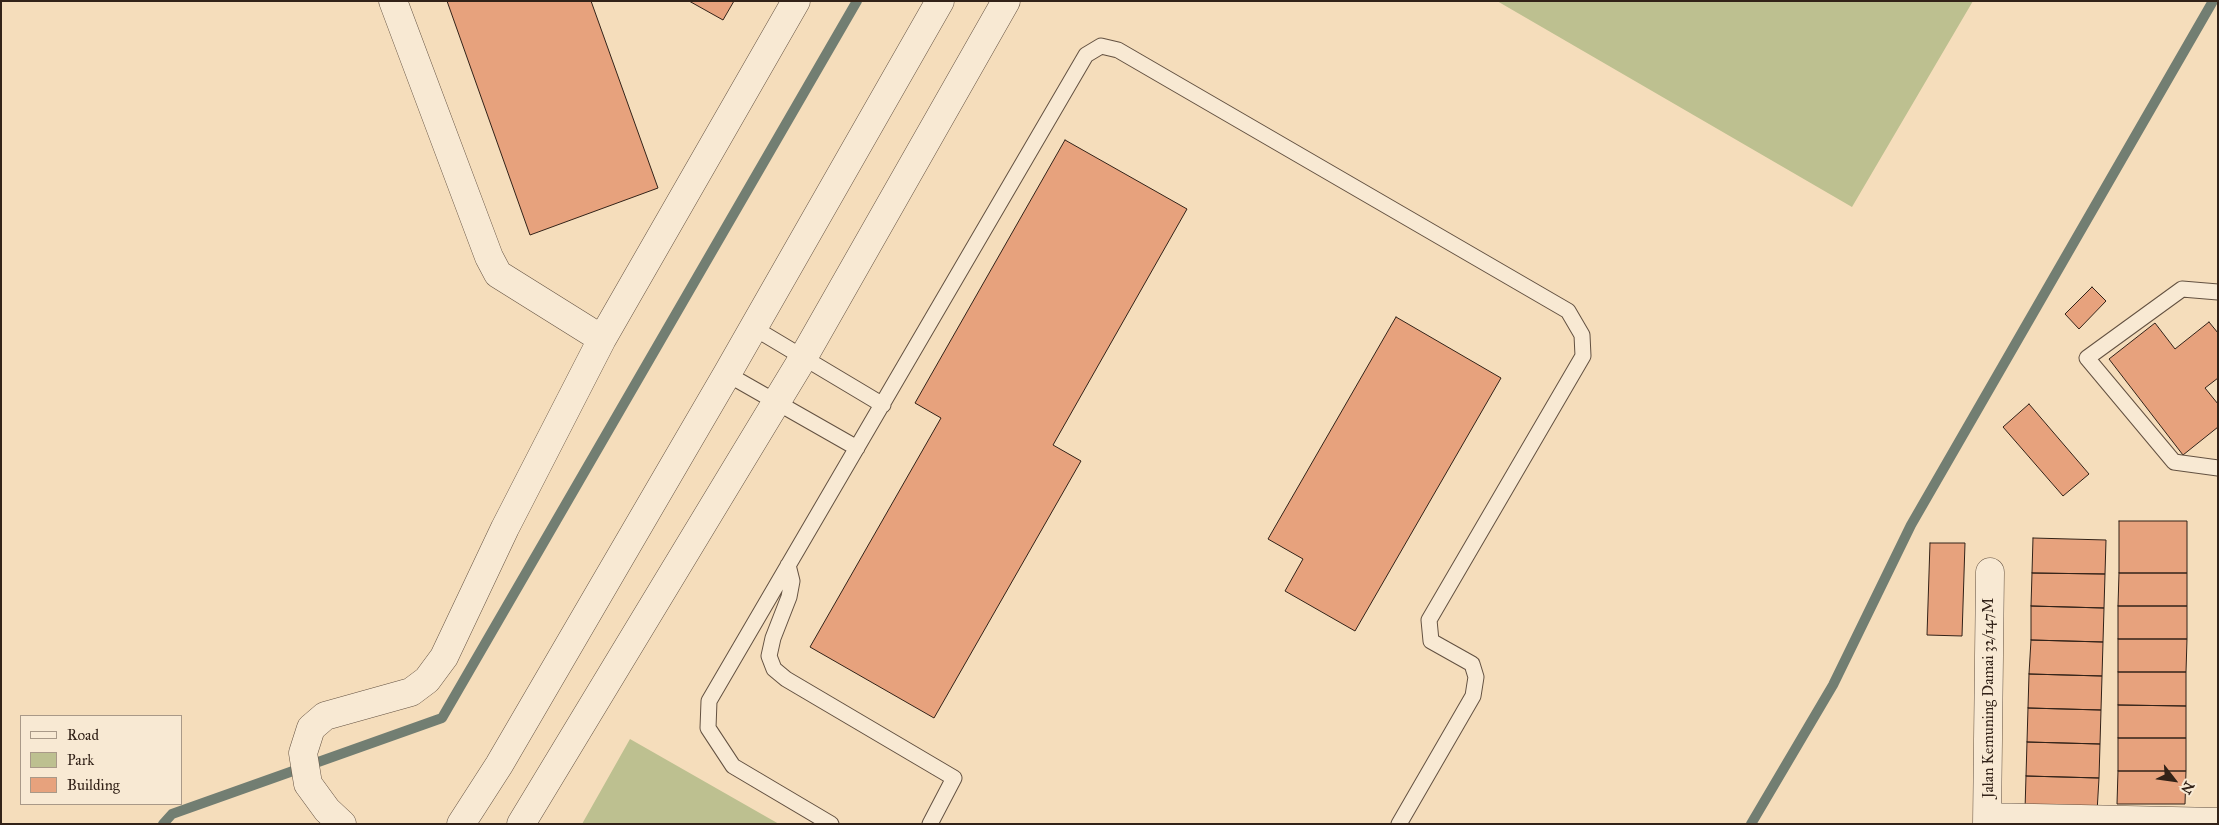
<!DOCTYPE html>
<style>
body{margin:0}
#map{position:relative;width:2219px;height:825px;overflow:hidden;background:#f5ddbb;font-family:"IM FELL Great Primer",serif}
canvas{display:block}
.frame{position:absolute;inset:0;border:2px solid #322218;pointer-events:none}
.legend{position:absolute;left:20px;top:715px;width:162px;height:90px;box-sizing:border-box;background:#f8e9d3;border:1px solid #a99988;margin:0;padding:6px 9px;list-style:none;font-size:15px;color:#322218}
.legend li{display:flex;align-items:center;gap:10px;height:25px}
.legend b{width:25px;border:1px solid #a99988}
.north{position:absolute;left:2149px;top:755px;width:50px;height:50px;-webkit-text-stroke:4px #f8e9d3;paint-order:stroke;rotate:120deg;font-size:14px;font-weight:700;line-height:20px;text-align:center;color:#322218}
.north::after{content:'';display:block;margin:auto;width:18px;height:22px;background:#322218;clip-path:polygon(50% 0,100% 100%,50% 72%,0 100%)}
</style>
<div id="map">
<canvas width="2219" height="825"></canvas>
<div class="frame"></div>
<ul class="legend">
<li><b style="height:6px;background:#f8e9d3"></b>Road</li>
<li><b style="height:14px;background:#bdc090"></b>Park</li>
<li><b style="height:14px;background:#e7a27d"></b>Building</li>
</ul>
<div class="north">N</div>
</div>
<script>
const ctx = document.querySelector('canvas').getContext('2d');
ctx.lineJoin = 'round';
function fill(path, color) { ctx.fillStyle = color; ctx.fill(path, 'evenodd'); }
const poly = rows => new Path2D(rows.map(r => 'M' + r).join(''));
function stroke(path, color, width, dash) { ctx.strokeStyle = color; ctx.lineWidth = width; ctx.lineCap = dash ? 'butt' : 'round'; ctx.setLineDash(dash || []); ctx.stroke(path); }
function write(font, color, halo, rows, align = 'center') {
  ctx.font = font + ' "IM FELL Great Primer",serif'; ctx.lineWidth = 4; ctx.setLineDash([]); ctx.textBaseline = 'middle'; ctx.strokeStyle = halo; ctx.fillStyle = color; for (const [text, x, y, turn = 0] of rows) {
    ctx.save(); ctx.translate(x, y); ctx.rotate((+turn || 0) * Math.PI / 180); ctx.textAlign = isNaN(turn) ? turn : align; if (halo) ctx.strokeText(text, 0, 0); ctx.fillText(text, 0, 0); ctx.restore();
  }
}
fill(poly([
 [1497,1,1973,1,1852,207],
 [630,739,779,824,582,824]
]), '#bdc090');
stroke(poly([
 [163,824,172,814,442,718,857,1],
 [1751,824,1833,685,1911,525,2213,1]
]), '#727e72', 10);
const building = poly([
 [447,1,591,1,658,188,530,235,447,1],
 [689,1,734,1,723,20,689,1],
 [1065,140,1187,209,1053,445,1081,461,934,718,810,647,941,418,915,403,1065,140],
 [2092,287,2106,301,2079,329,2065,314,2092,287],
 [1396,317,1501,378,1355,631,1285,591,1303,559,1268,539,1396,317],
 [2209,322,2218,333,2218,378,2205,388,2218,404,2218,427,2183,455,2109,359,2155,323,2175,349,2209,322],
 [2029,404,2089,474,2063,496,2003,427,2029,404],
 [2119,521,2187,521,2187,573,2119,573,2119,521],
 [2033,538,2106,540,2105,574,2032,573,2033,538],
 [1930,543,1965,543,1962,636,1927,635,1930,543],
 [2032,573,2105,574,2104,608,2031,606,2032,573],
 [2119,573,2187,573,2187,606,2118,606,2119,573],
 [2031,606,2104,608,2103,642,2031,640,2031,606],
 [2118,606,2187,606,2187,639,2118,639,2118,606],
 [2118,639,2187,639,2186,672,2118,672,2118,639],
 [2031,640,2103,642,2102,676,2029,674,2031,640],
 [2118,672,2186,672,2186,706,2118,705,2118,672],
 [2029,674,2102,676,2101,710,2028,708,2029,674],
 [2118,705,2186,706,2186,738,2118,738,2118,705],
 [2028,708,2101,710,2100,744,2027,742,2028,708],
 [2118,738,2186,738,2186,771,2118,771,2118,738],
 [2027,742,2100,744,2099,778,2026,776,2027,742],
 [2118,771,2186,771,2185,804,2117,804,2118,771],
 [2026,776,2099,778,2097,812,2025,810,2026,776]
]);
fill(building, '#e7a27d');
stroke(building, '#322218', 1);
const service = poly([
 [2218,292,2182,289,2087,358,2174,462,2218,468],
 [754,328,883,405],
 [727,374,857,448],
 [788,565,792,581,789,597,773,638,769,656,774,669,786,679,954,778,930,824],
 [831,824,733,766,708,728,709,701,1086,55,1101,46,1118,50,1568,311,1582,335,1583,356,1429,620,1431,641,1472,664,1476,677,1473,696,1399,824]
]);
const minor = poly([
 [393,1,489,257,498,274,602,339],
 [1988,817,2218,822],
 [342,824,327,810,308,784,303,753,311,728,325,716,411,692,427,680,444,657,505,528,602,339,796,1],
 [461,824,499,765,727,374,940,1],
 [521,824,803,358,1006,1],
 [1987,824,1990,572]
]);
stroke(service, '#635141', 17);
stroke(minor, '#635141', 29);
stroke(service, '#f8e9d3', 15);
stroke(minor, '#f8e9d3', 28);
write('15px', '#322218', '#f8e9d3', [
 ["Jalan Kemuning Damai 32/147M",1989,698,-90]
]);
</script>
